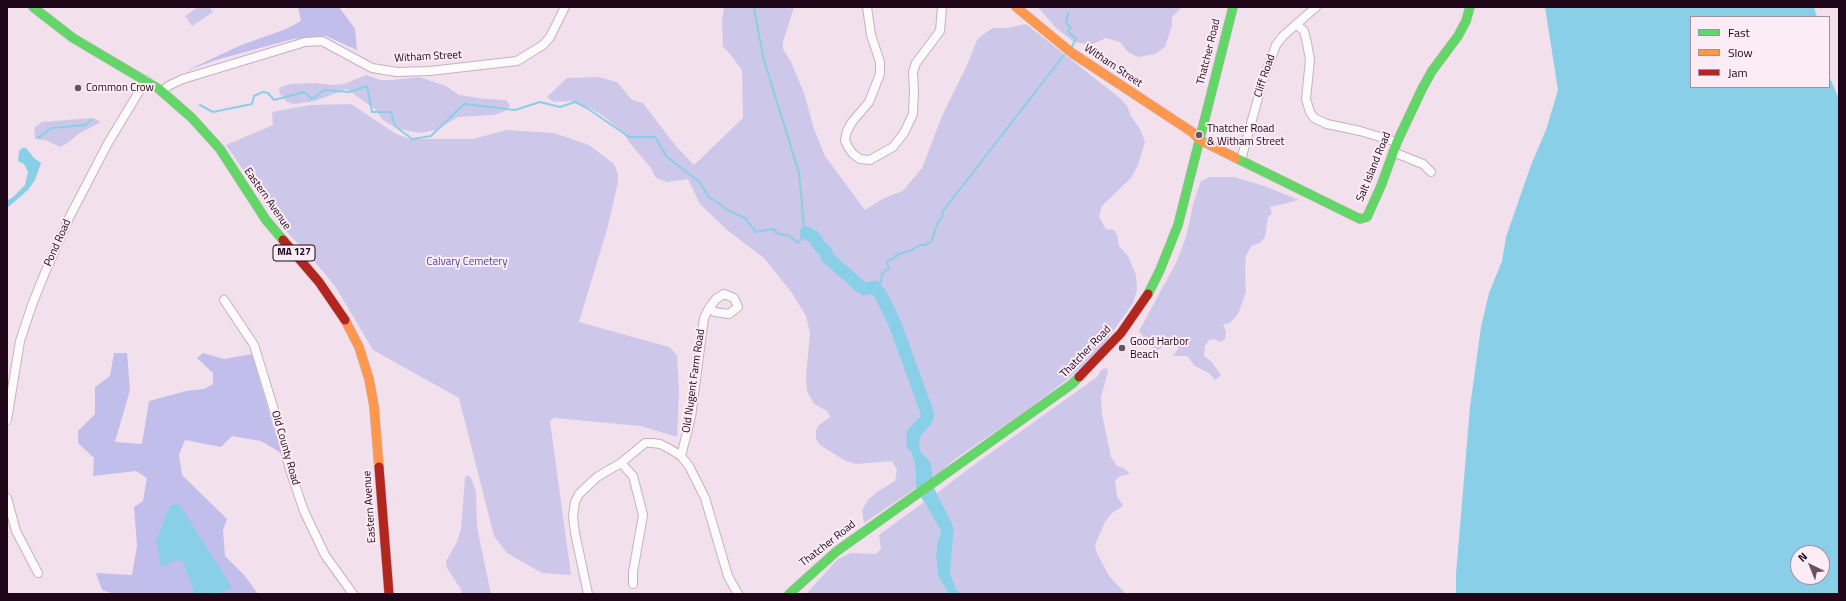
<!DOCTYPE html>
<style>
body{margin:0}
#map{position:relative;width:1846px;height:601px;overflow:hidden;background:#f2e1ec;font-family:"Titillium Web",sans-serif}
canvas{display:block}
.frame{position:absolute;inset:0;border:8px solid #1e0517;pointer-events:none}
.legend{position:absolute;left:1690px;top:16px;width:140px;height:72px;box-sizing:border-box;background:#fcecf6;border:1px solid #a3909d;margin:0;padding:5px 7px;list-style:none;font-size:12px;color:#1e0517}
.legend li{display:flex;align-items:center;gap:8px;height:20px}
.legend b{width:20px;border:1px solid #a3909d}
.north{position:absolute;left:1790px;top:545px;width:40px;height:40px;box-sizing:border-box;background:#fcecf6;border:1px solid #a3909d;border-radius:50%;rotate:317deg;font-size:11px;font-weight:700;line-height:16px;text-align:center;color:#1e0517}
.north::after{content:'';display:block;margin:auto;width:14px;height:18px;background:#685262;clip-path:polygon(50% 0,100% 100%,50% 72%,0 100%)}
</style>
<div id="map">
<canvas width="1846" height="601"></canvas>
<div class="frame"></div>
<ul class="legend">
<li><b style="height:5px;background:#63d668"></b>Fast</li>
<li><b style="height:5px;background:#ff974d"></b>Slow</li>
<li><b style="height:5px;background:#b3261e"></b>Jam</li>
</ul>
<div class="north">N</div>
</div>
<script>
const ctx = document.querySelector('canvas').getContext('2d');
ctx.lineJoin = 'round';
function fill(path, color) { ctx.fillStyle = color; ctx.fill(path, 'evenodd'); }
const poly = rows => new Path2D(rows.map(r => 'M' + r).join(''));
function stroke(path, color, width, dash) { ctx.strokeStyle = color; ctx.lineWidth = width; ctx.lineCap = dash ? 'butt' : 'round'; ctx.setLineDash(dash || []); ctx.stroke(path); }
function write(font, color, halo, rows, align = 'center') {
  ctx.font = font + ' "Titillium Web",sans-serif'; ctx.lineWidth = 4; ctx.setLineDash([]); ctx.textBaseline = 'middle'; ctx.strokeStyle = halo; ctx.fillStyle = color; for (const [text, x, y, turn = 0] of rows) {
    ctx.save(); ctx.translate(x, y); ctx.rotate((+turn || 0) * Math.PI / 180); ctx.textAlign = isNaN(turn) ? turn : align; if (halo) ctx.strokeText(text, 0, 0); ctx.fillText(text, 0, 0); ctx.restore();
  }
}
fill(poly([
 [198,7,210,7,213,12,192,26,185,16],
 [724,7,794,7,783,42,783,49,791,62,804,93,814,129,825,156,865,210,884,198,903,191,922,168,942,116,968,63,977,40,985,33,993,28,1007,28,1026,24,1121,99,1127,106,1131,116,1140,129,1145,142,1138,165,1131,178,1102,206,1099,217,1106,229,1114,230,1117,235,1119,246,1128,256,1136,275,1137,290,1133,303,1099,351,1068,379,1027,410,955,459,939,473,932,477,928,459,921,452,918,445,907,439,915,464,916,488,864,523,862,510,868,500,877,492,895,481,897,470,892,461,856,464,844,460,820,445,816,439,816,431,818,426,830,417,827,411,814,404,807,391,806,377,810,333,806,316,792,293,764,258,727,230,700,204,688,179,667,182,656,178,650,167,629,142,624,133,602,115,588,107,572,101,554,102,547,97,567,78,598,77,617,82,632,100,643,103,675,145,694,165,743,118,742,70,730,54,723,47,722,21],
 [1038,7,1182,7,1172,17,1172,26,1165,47,1155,54,1138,57,1128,52,1120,42,1106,38,1091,45,1074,42,1056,28],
 [366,75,380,80,393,80,419,77,446,86,459,95,485,99,506,100,510,106,503,112,494,115,458,117,436,130,420,133,399,129,389,124,382,119,376,110,347,89,315,101,294,104,287,102,280,94,279,89,281,87,291,84,315,83,332,85,344,84],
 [351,104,396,134,410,139,473,139,506,130,554,133,589,145,614,164,618,174,618,182,608,226,579,322,669,347,677,355,679,390,677,437,641,426,554,418,550,421,571,575,542,573,507,553,494,536,459,398,373,350,335,286,308,254,285,230,226,145,273,125,272,112,310,105],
 [93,118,101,122,80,133,66,144,60,147,45,140,35,139,34,128,42,122],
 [1209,177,1234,177,1264,186,1299,200,1270,207,1272,214,1268,217,1265,237,1260,243,1251,246,1246,256,1245,269,1246,292,1238,314,1230,323,1223,324,1226,332,1225,339,1220,342,1214,339,1209,340,1205,346,1204,356,1211,361,1221,375,1215,380,1209,373,1195,366,1187,356,1173,356,1178,349,1178,345,1171,342,1155,352,1139,331,1176,263,1186,237,1194,201,1201,181],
 [1107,368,1108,372,1101,397,1102,414,1111,457,1117,466,1125,469,1130,474,1120,476,1115,481,1117,496,1123,506,1112,513,1105,522,1095,545,1097,553,1109,576,1126,594,962,594,956,589,950,573,954,529,951,521,937,493,971,467,1097,377,1101,370],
 [467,475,471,478,476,491,477,527,491,594,462,594,460,588,447,568,446,561,457,542,461,529,465,478],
 [924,502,941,531,937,543,936,556,938,576,949,594,806,594,838,559,851,553,876,554,881,549,879,535]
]), '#cdc8e9');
fill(poly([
 [298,7,339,7,355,29,357,50,326,36,293,39,216,60,186,71,239,46,286,29,301,21],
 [114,353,127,353,130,390,115,442,142,444,149,401,186,391,204,389,213,384,213,373,197,358,203,353,224,359,252,354,281,453,261,441,232,436,221,447,185,440,179,455,182,475,227,519,223,530,225,556,245,576,258,594,114,594,102,590,96,573,132,575,137,546,134,507,143,501,147,478,136,471,93,476,94,458,78,443,78,431,95,414,95,387,110,376]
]), '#c2beeb');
fill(poly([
 [1545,7,1814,7,1817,17,1691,17,1691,87,1829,87,1829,64,1830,78,1839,99,1839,594,1456,594,1456,574,1470,407,1481,327,1489,293,1502,261,1506,237,1531,165,1546,130,1558,90],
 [1798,553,1822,553,1822,577,1798,577],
 [22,148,26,148,34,158,41,163,35,180,28,190,7,208,7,201,14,196,25,185,28,172,24,164,18,161,19,151],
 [916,429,921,435,918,445,921,452,928,459,931,465,934,488,951,521,954,529,950,573,956,589,962,594,949,594,938,576,936,556,937,543,941,531,916,488,915,464,907,439,911,431],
 [179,504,202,540,232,588,218,594,195,594,182,560,170,562,161,567,156,541,170,505]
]), '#8acfe8');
stroke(poly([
 [1068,12,1066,23,1071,28,1068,30,1070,34,1076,38,1072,47],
 [200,105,213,112,252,104,254,96,263,92,268,93,274,100,304,92,312,99,324,90,349,92,367,86,372,112,391,112,395,126,412,139,431,136,464,104,515,110,540,102,560,107,575,102,587,108,629,137,655,137,667,157,700,182,708,196,729,211,745,218,756,232,773,229,778,234,788,235,798,243,806,233,804,227,799,173,763,57,754,7],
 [38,138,52,128,86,125,91,120],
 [875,287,881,281,882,274,889,268,887,263,888,260,893,259,898,254,910,251,920,245,925,245,931,242,938,222,942,217,943,211,1064,55]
]), '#8acfe8', 2);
stroke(poly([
 [806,233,814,237,819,245,826,252,827,257,861,287,865,289,875,287,882,297,895,324,928,415,925,421,913,434,913,445]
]), '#8acfe8', 13);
const street = poly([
 [867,7,871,35,880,62,880,74,869,102,852,122,847,131,845,140,848,147,853,154,860,159,870,160,893,147,904,133,913,114,914,90,913,72,916,63,940,31,942,7],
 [1296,24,1304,31,1307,43,1310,60,1306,99,1310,112,1314,118,1327,124,1360,131,1397,142],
 [162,92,168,86,183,79,305,42,322,41,372,68,397,72,430,71,517,61,543,45,550,37,565,7],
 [1393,152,1423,164,1431,172],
 [1241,160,1263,80,1276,45,1283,36,1316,7],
 [224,300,254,345,278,423,290,470,304,511,325,555,353,594],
 [7,420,20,341,32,305,44,275,69,218,108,143,146,80],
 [681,456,691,417,704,318,709,308,716,299,724,294,734,298,738,307,729,314,715,312,709,308],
 [621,463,633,476,643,515,633,572,633,584],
 [7,498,16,531,38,573],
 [588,594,575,533,573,517,575,502,579,494,597,477,621,463,645,443,652,443,660,444,670,449,681,456,689,466,705,498,728,576,738,594]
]);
const fast = poly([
 [33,7,73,38,159,89,192,118,220,149,266,220,283,240],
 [1236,158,1360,219,1367,217,1381,186,1397,142,1422,89,1432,71,1458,36,1466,21,1470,7],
 [1148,294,1160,270,1178,225,1233,7],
 [789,594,837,551,1072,384,1079,377]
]);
const slow = poly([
 [1016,7,1072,53,1192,132,1200,140,1236,158],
 [345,320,359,347,369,379,374,406,379,467]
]);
const jam = poly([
 [283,240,319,282,345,320],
 [1079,377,1121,333,1148,294],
 [379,467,389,594]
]);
stroke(street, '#c6b1bf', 10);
stroke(fast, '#c6b1bf', 10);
stroke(slow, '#c6b1bf', 10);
stroke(jam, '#c6b1bf', 10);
stroke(street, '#fdfafc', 8);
stroke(fast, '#63d668', 9);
stroke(slow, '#ff974d', 9);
stroke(jam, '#b3261e', 9);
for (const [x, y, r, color] of [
 [78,88,4,"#685262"],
 [1199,135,4,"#685262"],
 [1122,348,4,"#685262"]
]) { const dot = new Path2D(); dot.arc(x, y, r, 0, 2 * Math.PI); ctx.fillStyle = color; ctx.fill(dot); stroke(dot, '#fcecf6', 1.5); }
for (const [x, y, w] of [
 [294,253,42]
]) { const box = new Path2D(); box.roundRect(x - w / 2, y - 8, w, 16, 3); ctx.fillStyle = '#fcecf6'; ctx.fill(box); stroke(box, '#1e0517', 1); }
write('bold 10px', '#1e0517', null, [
 ["MA 127",294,253]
]);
write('11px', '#1e0517', '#fcecf6', [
 ["Thatcher Road",1209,52,-76],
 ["Witham Street",428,57,-3],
 ["Witham Street",1113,66,34],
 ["Cliff Road",1265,76,-72],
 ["Salt Island Road",1374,167,-68],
 ["Eastern Avenue",267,199,55],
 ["Pond Road",58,243,-66],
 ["Thatcher Road",1086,352,-46],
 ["Old Nugent Farm Road",694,381,-82],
 ["Old County Road",285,448,74],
 ["Eastern Avenue",370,507,-94],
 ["Thatcher Road",828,544,-38]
]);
write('11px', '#1e0517', '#fcecf6', [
 ["Common Crow",86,88],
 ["Thatcher Road",1207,129],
 ["& Witham Street",1207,142],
 ["Good Harbor",1130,342],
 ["Beach",1130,355]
], 'left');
write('11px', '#4949a0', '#fcecf6', [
 ["Calvary Cemetery",467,262]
]);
</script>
